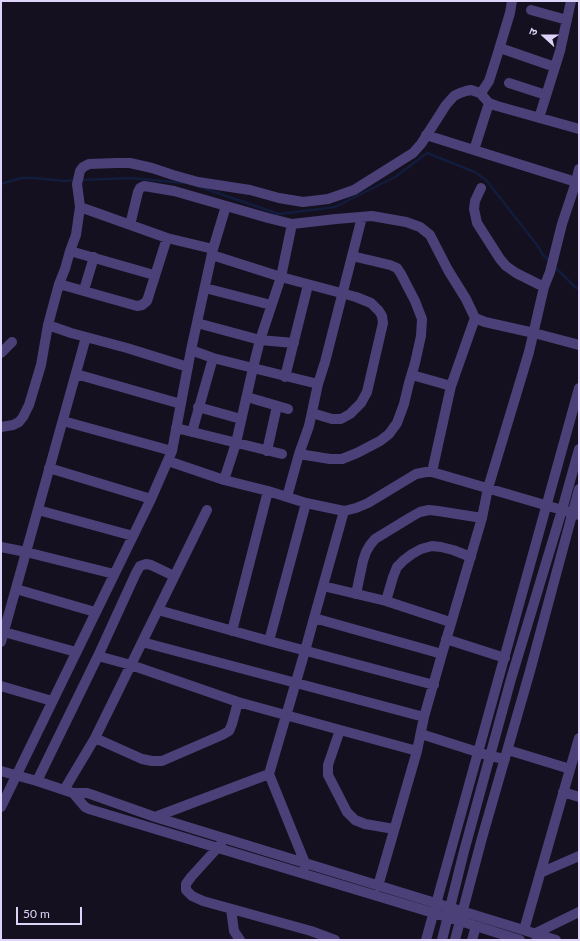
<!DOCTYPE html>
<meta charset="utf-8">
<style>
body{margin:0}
#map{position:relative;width:580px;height:941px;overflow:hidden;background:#15101f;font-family:Lato,"Noto Sans Devanagari",sans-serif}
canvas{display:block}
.frame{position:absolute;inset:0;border:2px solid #ded4f9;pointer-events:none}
.north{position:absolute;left:524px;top:16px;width:40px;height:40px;-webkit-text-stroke:3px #15101f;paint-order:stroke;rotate:291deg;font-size:11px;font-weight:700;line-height:16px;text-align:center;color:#ded4f9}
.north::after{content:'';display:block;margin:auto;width:14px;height:18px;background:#ded4f9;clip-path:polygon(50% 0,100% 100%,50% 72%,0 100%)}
.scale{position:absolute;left:16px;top:907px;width:66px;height:18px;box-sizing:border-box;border:2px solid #ded4f9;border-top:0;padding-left:5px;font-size:12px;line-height:14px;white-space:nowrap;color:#ded4f9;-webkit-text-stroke:3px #15101f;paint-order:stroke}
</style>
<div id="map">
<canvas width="580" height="941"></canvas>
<div class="frame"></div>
<div class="north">उ</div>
<div class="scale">50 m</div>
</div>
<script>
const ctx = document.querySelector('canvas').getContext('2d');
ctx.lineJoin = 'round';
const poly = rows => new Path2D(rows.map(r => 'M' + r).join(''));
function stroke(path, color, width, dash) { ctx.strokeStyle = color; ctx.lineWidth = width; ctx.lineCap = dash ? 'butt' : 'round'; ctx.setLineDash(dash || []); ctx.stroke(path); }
stroke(poly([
 [81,180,130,178,184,183],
 [1,184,21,178,34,178,65,181,74,180],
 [200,187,279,214,335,207,395,177,427,153,475,172,486,180,537,245,543,255,549,261],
 [554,266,575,287,579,289]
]), '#121c3d', 2.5);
stroke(poly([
 [531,10,567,20],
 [500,48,555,67],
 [509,83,546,95],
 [480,93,489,103,497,106,579,129],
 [539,118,560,51,571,1],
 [426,135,576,182],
 [474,150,489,103],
 [481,188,475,201,474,209,477,223,500,259,506,266,516,273,544,287],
 [80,207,167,238,213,249],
 [130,225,138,192,140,188,144,186,174,191,268,218,292,224,336,219,372,216,406,222,420,227,430,235,448,270,466,299,475,318,485,322,534,333,579,345],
 [70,251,154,275],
 [212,255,281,277,356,297,371,303,379,311,382,316,383,323,367,392,361,403,350,414,341,419,332,419,312,413],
 [59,284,137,306,142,305,147,301,167,238],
 [205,288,271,305],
 [84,290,94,257],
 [197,323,260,340,294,343],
 [48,325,71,333,127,348,188,367],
 [191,350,213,358,253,368,318,384],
 [1,353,12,342],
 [76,374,181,404],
 [412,375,451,386],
 [285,377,308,285],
 [247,397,288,409],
 [198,407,241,419],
 [63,421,172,451],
 [1,427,13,425,19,422,23,417,29,405,41,365,48,325,59,284,65,269,70,251,76,235,80,207,77,184,80,171,83,167,89,164,116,163,130,163,152,168,173,175,198,182,250,190,279,198,303,202,328,199,354,190,413,153,421,144,446,105,454,96,460,93,466,91,471,90,480,93,483,90,489,81,497,56,510,13,512,1],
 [176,428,282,454],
 [192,432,213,358],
 [267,451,277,406],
 [299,454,330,459,342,459,357,453,380,441,389,434,397,423,404,404,409,383,415,363,421,336,422,319,415,301,401,274,397,268,390,265,352,256],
 [168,461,224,480,268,491,306,503,344,511,356,508,368,503,416,474,426,472,432,472,562,510,579,515],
 [49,468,151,499],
 [432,472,451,386,475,318],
 [224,480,236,443,253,368,260,340,281,277,292,224],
 [287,497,299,454,309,426,318,384,325,362,362,217],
 [38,510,133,536],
 [1,547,26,552,114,574],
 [323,586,386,601,450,622],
 [16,589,95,612],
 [356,594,363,561,366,552,370,545,375,539,411,517,420,512,429,510,438,511,482,518],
 [386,601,393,577,397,567,404,560,412,554,421,549,432,546,441,547,453,550,471,557],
 [158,610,269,641,434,685],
 [314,618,442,654],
 [232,631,268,491],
 [4,632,76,652],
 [446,639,505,658],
 [269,641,306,503],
 [1,642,86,337],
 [142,642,424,717],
 [98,656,131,665,238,702,417,751],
 [1,686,52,701],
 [340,730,328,765,328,775,347,812,355,820,365,824,394,829],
 [421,734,490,756,505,759],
 [95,738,142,759,152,761,162,761,222,735,229,731,232,724,238,702],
 [508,750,570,769],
 [1,771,37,781,73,793,87,793,93,795,155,817,556,940],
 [37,781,98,656,136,573,140,566,146,564,151,565,174,576],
 [64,790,95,738,207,510],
 [563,792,579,797],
 [73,793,85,807,89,809,460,921,520,940],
 [1,807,151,499,172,451,191,350,213,249,226,206],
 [155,817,269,774],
 [221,844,191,877,186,884,186,890,192,896,203,901,311,931,335,940],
 [305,866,305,863,269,774,305,651,314,618,344,511],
 [540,873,579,856],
 [378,886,417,751,424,717,442,654,482,518,488,488,529,352,544,287,550,272,562,224,576,182,579,169],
 [231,909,234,931,240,940],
 [524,930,579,738],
 [536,936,536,933,579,912],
 [426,940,579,388],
 [442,940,463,855,511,679,562,510,579,449],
 [455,940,482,838,530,671,579,489],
 [472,940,476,926]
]), '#4b4178', 10);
</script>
